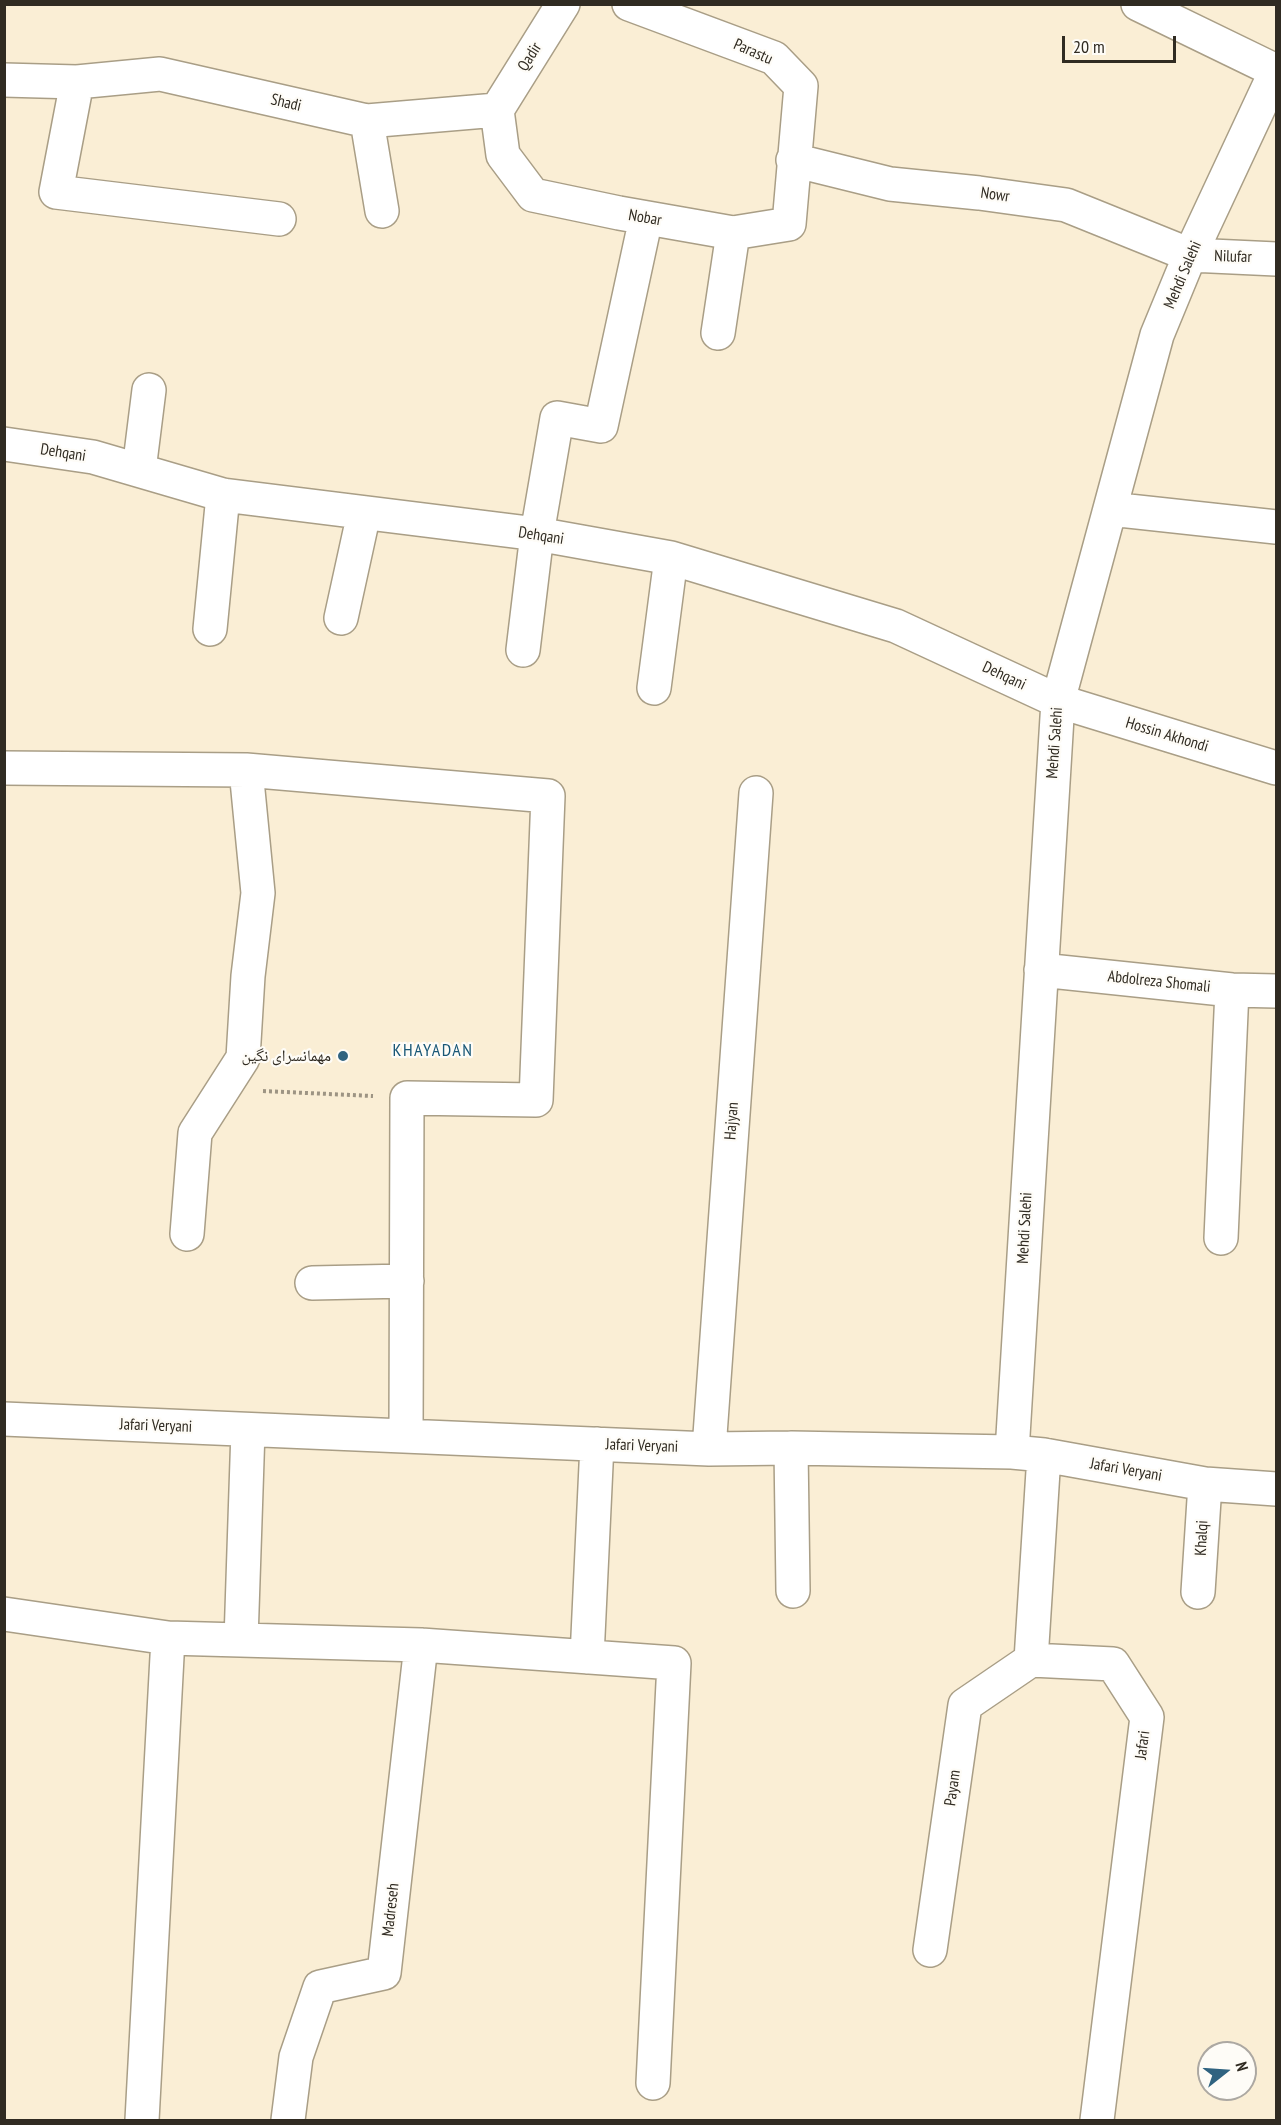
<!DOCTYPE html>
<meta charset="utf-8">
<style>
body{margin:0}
#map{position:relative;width:1281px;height:2125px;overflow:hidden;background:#faeed5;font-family:"PT Sans Narrow",sans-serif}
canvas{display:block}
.frame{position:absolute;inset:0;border:6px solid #302b22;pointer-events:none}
.north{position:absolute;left:1197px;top:2041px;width:60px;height:60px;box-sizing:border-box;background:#fefcf7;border:2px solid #aca8a2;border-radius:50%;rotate:73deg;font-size:16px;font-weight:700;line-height:24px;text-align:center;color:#302b22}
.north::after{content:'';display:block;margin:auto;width:21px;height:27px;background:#306380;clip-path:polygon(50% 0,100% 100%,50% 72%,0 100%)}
.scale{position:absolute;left:1062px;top:36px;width:114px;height:27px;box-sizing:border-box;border:3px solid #302b22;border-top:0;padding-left:8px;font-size:18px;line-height:21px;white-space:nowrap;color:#302b22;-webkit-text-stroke:4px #fefcf7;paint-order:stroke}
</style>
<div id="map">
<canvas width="1281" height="2125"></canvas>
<div class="frame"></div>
<div class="north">N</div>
<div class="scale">20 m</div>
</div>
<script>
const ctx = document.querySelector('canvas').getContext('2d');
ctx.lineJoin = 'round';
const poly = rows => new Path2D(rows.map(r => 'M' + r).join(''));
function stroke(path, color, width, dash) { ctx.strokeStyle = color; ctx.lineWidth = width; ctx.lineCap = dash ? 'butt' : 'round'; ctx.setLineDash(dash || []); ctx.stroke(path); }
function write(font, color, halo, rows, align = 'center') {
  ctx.font = font + ' "PT Sans Narrow","Noto Naskh Arabic",sans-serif'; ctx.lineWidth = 4.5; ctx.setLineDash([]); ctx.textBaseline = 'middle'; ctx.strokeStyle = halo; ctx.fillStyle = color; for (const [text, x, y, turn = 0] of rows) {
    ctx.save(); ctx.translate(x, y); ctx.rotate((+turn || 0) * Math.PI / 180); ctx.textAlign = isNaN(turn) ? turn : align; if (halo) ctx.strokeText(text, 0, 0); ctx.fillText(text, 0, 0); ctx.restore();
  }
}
const minor = poly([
 [1138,4,1276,71],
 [4,80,77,82,160,74,367,121,497,110],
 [77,82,56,192,279,219],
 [497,110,503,155,533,195,619,213,733,233,789,224,801,86,774,58,629,4],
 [497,110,563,4],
 [367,121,382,211],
 [793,160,890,184,979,193,1066,205,1190,255,1276,259],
 [718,333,733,233],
 [4,444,93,457,223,495,537,534,671,558,896,626,1058,701,1276,768],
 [139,470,149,390],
 [1110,509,1276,527],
 [341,618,364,513],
 [210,629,223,495],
 [523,650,537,534,557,418,601,426,646,218],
 [654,688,671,558],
 [4,768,246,770,548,796,536,1100,407,1098,406,1436],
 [1041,970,1232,990,1276,991],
 [187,1234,195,1133,243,1058,248,976,258,893,246,770],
 [1221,1238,1232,990],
 [312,1283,407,1281],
 [4,1419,709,1449,791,1448,1012,1452,1044,1455,1205,1484,1276,1489],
 [791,1448,793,1591],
 [709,1449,756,793],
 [1012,1452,1058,701,1157,335,1190,255,1276,71],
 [1044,1455,1031,1660,1113,1664,1147,1717,1097,2120],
 [1198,1592,1205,1484],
 [4,1614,168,1638,421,1645,674,1663,653,2083],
 [241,1640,248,1430],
 [587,1657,597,1444],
 [930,1950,965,1705,1031,1660],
 [142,2120,168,1638],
 [288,2120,296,2057,320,1987,384,1973,421,1645]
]);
stroke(minor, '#a99e86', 36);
stroke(poly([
 [263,1091,373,1096]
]), '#9d9483', 4, [3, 3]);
stroke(minor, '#fff', 33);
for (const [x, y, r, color] of [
 [343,1056,6,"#306380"]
]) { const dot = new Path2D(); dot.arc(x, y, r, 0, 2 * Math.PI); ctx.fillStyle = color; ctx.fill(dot); stroke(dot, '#fefcf7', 2); }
write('16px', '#302b22', '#fefcf7', [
 ["Parastu",753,52,24],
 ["Qadir",530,57,-58],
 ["Shadi",286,103,13],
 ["Nowr",995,195,8],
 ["Nobar",645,218,10],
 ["Nilufar",1233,257,2],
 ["Mehdi Salehi",1183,275,-67],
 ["Dehqani",63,453,9],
 ["Dehqani",541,536,9],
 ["Dehqani",1004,676,25],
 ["Hossin Akhondi",1167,735,17],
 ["Mehdi Salehi",1055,743,-86],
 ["Abdolreza Shomali",1159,982,6],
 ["Hajyan",732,1121,-86],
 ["Mehdi Salehi",1025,1228,-87],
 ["Jafari Veryani",156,1426,2],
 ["Jafari Veryani",642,1446,2],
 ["Jafari Veryani",1126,1470,10],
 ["Khalqi",1202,1538,-87],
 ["Jafari",1143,1745,-83],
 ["Payam",953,1788,-82],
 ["Madreseh",391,1910,-84]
]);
write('16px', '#302b22', '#fefcf7', [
 ["مهمانسرای نگین",331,1056]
], 'right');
ctx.letterSpacing = '1.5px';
write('18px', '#195776', '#fefcf7', [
 ["KHAYADAN",433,1051]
]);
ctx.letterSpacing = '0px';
</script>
